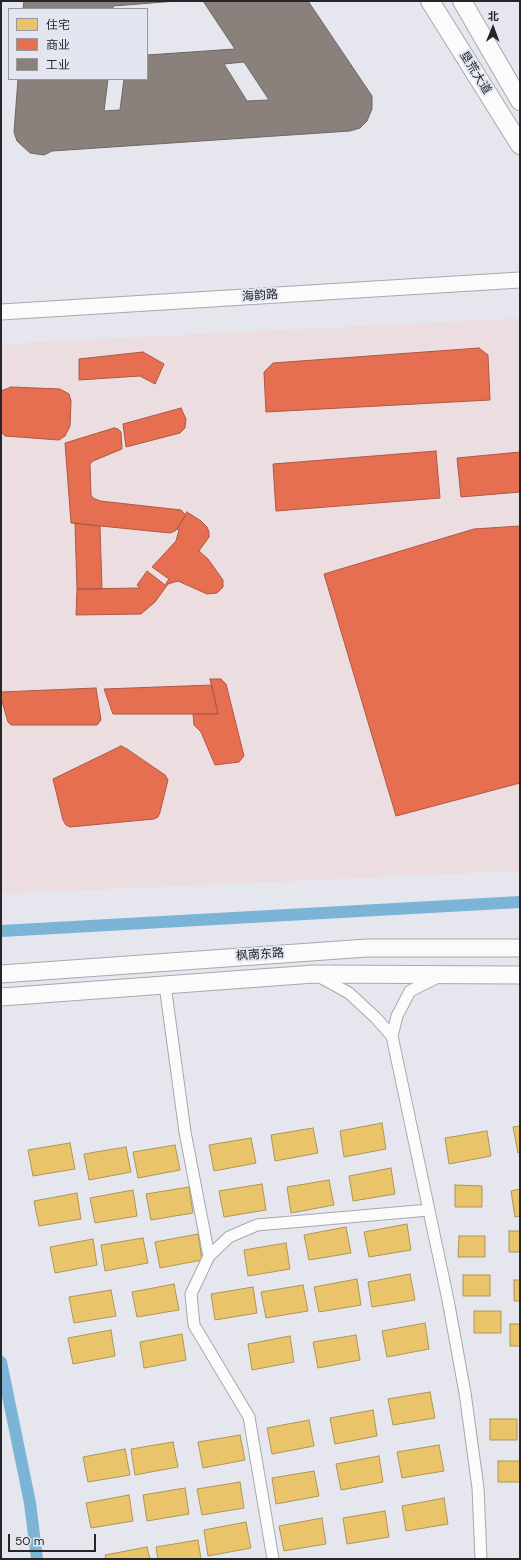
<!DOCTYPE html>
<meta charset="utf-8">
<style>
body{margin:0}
#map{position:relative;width:521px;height:1560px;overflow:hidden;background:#e6e7ee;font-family:"DM Sans","Noto Sans SC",sans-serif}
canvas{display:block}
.frame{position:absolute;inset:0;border:2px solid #25262a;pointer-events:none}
.legend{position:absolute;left:8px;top:8px;width:140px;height:72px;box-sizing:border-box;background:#e3e5f1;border:1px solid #9799a1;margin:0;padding:5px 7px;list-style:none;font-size:12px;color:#25262a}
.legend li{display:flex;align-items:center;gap:8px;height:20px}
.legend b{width:20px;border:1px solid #9799a1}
.north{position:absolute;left:473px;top:8px;width:40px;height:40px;-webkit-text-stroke:3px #e3e5f1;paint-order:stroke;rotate:1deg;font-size:11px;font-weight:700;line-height:16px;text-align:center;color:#25262a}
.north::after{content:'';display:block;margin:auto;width:14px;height:18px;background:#25262a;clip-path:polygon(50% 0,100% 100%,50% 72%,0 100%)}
.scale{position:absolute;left:8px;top:1534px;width:88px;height:18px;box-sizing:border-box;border:2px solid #25262a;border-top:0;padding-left:5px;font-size:12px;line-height:14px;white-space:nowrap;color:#25262a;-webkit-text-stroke:3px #e3e5f1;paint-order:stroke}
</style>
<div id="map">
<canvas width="521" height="1560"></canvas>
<div class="frame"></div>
<ul class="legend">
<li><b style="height:11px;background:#e9c46a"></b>住宅</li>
<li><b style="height:11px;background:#e76f51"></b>商业</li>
<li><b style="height:11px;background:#8a817c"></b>工业</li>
</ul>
<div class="north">北</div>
<div class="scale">50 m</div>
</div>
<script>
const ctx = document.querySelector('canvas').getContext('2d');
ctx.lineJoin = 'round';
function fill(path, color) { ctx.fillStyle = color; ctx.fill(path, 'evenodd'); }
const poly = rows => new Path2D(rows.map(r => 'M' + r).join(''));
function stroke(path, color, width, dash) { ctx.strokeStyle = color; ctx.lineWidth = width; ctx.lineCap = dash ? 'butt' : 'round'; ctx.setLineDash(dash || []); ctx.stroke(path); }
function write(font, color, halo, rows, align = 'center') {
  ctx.font = font + ' "DM Sans","Noto Sans SC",sans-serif'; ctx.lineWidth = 4; ctx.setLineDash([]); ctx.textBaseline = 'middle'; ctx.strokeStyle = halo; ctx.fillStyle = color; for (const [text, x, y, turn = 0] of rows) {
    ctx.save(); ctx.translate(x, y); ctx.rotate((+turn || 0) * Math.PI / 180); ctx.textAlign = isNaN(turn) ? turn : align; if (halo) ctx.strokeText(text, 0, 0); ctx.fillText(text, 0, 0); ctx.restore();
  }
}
fill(poly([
 [520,318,520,871,1,894,1,344]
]), '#ecdde0');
const homes = poly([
 [382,1123,386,1149,344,1157,340,1131,382,1123],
 [520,1126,520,1152,518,1153,513,1127,520,1126],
 [313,1128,318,1153,275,1161,271,1135,313,1128],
 [487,1131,491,1156,449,1164,445,1138,487,1131],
 [251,1138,256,1163,214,1171,209,1145,251,1138],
 [70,1143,75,1169,33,1176,28,1150,70,1143],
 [175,1145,180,1170,138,1178,133,1152,175,1145],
 [126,1147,131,1172,89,1180,84,1154,126,1147],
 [391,1168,395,1194,353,1201,349,1176,391,1168],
 [329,1180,334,1205,291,1213,287,1187,329,1180],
 [262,1184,266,1210,224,1217,219,1191,262,1184],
 [455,1185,482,1186,482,1207,455,1207,455,1185],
 [189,1187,193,1213,151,1220,146,1194,189,1187],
 [520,1189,520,1216,515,1217,511,1191,520,1189],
 [133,1190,137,1216,95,1223,90,1198,133,1190],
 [77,1193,81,1219,39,1226,34,1201,77,1193],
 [407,1224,411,1250,369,1257,364,1232,407,1224],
 [346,1227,351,1253,309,1260,304,1235,346,1227],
 [509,1231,520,1231,520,1252,509,1252,509,1231],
 [198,1234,202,1260,160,1268,155,1242,198,1234],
 [459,1236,485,1236,485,1257,458,1257,459,1236],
 [143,1238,148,1263,105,1271,101,1245,143,1238],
 [93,1239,97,1265,55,1273,50,1247,93,1239],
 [286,1243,290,1269,248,1276,244,1250,286,1243],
 [410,1274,415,1300,372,1307,368,1282,410,1274],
 [463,1275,490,1275,490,1296,463,1296,463,1275],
 [357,1279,361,1305,319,1312,314,1287,357,1279],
 [514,1280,520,1280,520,1301,514,1301,514,1280],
 [174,1284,179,1310,137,1317,132,1292,174,1284],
 [303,1285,308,1311,266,1318,261,1292,303,1285],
 [253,1287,257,1313,215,1320,211,1294,253,1287],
 [111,1290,116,1316,74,1323,69,1297,111,1290],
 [474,1311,501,1311,501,1333,474,1333,474,1311],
 [425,1323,429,1349,387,1357,382,1331,425,1323],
 [510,1324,520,1324,520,1346,510,1346,510,1324],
 [111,1330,115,1356,73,1364,68,1338,111,1330],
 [182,1334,186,1360,144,1368,140,1342,182,1334],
 [356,1335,360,1360,318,1368,313,1342,356,1335],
 [290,1336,294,1362,252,1370,248,1344,290,1336],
 [430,1392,435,1418,393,1425,388,1399,430,1392],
 [373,1410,377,1436,335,1444,330,1418,373,1410],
 [490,1419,517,1419,517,1440,490,1440,490,1419],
 [309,1420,314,1446,272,1454,267,1428,309,1420],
 [240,1435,245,1460,203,1468,198,1442,240,1435],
 [173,1442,178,1467,135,1475,131,1449,173,1442],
 [439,1445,444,1471,402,1478,397,1452,439,1445],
 [125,1449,130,1475,88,1482,83,1457,125,1449],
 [379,1456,383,1482,341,1490,336,1464,379,1456],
 [498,1461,520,1461,520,1482,498,1482,498,1461],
 [314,1471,319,1496,276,1504,272,1478,314,1471],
 [240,1482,244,1508,202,1515,197,1489,240,1482],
 [185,1488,189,1514,147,1521,143,1495,185,1488],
 [129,1495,133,1521,91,1528,86,1503,129,1495],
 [444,1498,448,1524,406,1531,402,1506,444,1498],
 [385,1511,389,1537,347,1544,343,1518,385,1511],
 [322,1518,326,1544,284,1551,279,1526,322,1518],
 [246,1522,251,1548,208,1556,204,1530,246,1522],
 [198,1540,201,1559,158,1559,156,1547,198,1540],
 [147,1547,150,1559,106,1559,105,1555,147,1547]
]);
fill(homes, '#e9c46a');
stroke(homes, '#ae9557', 1);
const shops = poly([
 [479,348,488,355,490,400,266,412,264,372,273,363,479,348],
 [143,352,164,364,155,384,140,376,79,380,79,359,143,352],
 [11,387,60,389,69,394,71,401,70,426,65,436,59,440,5,436,1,432,1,391,11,387],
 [181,408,186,419,185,428,180,433,126,447,123,424,181,408],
 [114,428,118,429,121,432,122,449,93,461,90,464,91,495,93,498,100,501,181,510,186,515,177,529,175,531,170,533,71,523,65,443,114,428],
 [436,451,440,498,276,511,273,464,436,451],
 [520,452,520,492,461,497,457,458,520,452],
 [187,512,201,521,207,527,209,532,209,537,199,551,208,559,223,580,223,587,217,593,207,594,178,581,168,584,155,602,141,614,76,615,77,589,140,588,137,585,147,571,165,585,169,579,152,567,176,541,179,530,177,529,187,512],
 [75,523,100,526,102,589,77,589,75,523],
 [520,526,520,783,396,816,324,574,474,529,520,526],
 [210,679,221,679,226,684,244,756,239,762,215,765,201,732,194,725,193,714,218,714,210,679],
 [212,685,218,714,113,714,104,689,212,685],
 [96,688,101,720,97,725,11,725,8,722,1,698,1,692,96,688],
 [121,746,127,749,165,775,168,780,160,812,158,817,154,819,70,827,66,825,63,820,53,779,121,746]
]);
fill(shops, '#e76f51');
stroke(shops, '#ad5945', 1);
const industry = poly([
 [24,1,177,1,113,6,113,9,23,9,24,1],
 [203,1,308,1,372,96,372,109,367,121,360,128,350,131,52,151,44,155,30,153,17,141,14,132,18,79,108,79,104,111,120,110,124,79,147,79,147,55,235,49,203,1],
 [244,62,269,100,247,101,224,64,244,62]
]);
fill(industry, '#8a817c');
stroke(industry, '#6c6663', 1);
stroke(poly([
 [1,931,520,902],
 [1,1362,30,1503,37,1559]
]), '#7bb4d7', 12);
const minor = poly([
 [318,976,349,993,376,1018,392,1036,397,1016,410,991,440,976],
 [165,985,185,1132,209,1256,191,1294,194,1325,249,1417,273,1559],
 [392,1036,448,1300,465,1393,478,1488,481,1559],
 [209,1256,229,1237,257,1225,429,1210]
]);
const secondary = poly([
 [1,312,520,280]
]);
const primary = poly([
 [1,974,367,948,520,948],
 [1,997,314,974,520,975]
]);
const trunk = poly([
 [430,1,520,145],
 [462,1,520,101]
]);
stroke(minor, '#a7a8ad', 13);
stroke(secondary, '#a7a8ad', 17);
stroke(primary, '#a7a8ad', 19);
stroke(trunk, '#a7a8ad', 20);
stroke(minor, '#fbfbfc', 11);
stroke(secondary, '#fbfbfc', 15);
stroke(primary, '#fbfbfc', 17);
stroke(trunk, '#fbfbfc', 18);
write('12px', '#25262a', '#e3e5f1', [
 ["垦荒大道",475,73,58],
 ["海韵路",260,296,-4],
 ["枫南东路",260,955,-4]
]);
</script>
